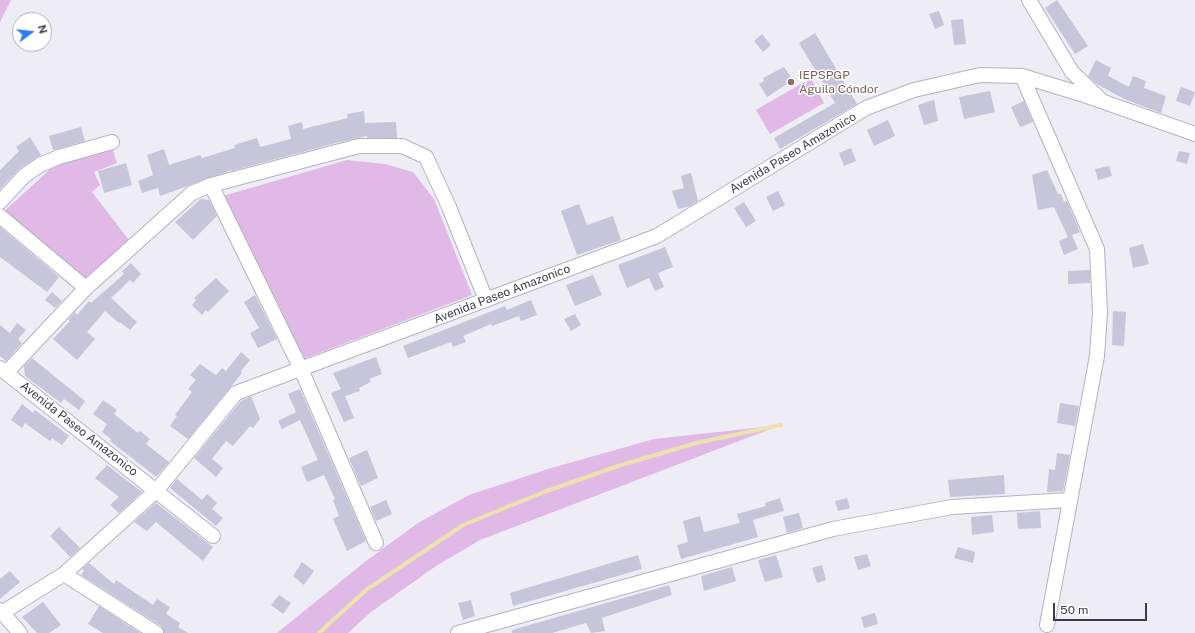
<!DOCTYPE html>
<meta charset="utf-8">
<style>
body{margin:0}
#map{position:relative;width:1195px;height:633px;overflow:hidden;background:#eeecf5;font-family:"Public Sans",sans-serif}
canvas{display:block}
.north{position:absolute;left:12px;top:12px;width:40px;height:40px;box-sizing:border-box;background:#fff;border:1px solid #b1b0b6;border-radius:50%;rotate:75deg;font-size:11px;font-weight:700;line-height:16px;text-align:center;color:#3b3a49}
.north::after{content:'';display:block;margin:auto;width:14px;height:18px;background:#2d7dec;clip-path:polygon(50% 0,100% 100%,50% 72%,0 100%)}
.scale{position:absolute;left:1053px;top:603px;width:94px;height:18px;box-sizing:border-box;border:2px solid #3b3a49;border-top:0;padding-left:5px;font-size:12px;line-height:14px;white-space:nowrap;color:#3b3a49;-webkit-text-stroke:3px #fff;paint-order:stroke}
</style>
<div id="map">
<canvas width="1195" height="633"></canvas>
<div class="north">N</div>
<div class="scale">50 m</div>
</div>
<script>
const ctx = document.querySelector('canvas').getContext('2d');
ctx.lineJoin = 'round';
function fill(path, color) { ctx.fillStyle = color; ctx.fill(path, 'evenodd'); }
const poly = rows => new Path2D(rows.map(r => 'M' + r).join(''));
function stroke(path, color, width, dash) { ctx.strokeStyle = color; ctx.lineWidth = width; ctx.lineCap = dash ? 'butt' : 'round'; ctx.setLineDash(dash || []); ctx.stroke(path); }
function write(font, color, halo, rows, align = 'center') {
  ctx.font = font + ' "Public Sans",sans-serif'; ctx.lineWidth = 3; ctx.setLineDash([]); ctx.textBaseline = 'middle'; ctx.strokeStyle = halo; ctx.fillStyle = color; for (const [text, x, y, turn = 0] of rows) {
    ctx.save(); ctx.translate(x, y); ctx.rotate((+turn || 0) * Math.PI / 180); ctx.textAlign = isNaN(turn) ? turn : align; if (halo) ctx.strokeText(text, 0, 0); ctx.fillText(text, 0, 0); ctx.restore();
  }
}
fill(poly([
 [0,0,11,0,0,22],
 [811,78,824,103,770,134,756,110],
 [112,147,117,163,94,172,100,185,92,192,129,240,91,277,84,278,2,213,57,163],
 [347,160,385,164,413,172,434,199,472,295,303,359,223,196],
 [781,425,480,540,436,566,371,612,348,633,277,633,366,561,418,523,469,495,548,469,654,439]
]), '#e1b9e6');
stroke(poly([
 [319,633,366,590,463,525,544,492,618,466,696,443,781,425]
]), '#ede2ae', 4);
fill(poly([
 [1057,0,1088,46,1075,54,1045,8],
 [939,11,944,25,935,29,929,14],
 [963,19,966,44,954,45,951,20],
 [815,33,857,104,780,149,774,138,835,103,799,43],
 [762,34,771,45,763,52,754,41],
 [1096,60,1111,68,1108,76,1129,87,1133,76,1146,81,1144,88,1166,96,1161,113,1124,99,1097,84,1088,76],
 [784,67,793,80,767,97,759,84,764,81,763,78],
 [1181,87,1195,92,1190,106,1176,101],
 [990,91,995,112,964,119,959,97],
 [934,100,938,121,924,125,918,105],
 [1024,101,1033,122,1020,127,1011,107],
 [364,111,365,123,396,122,397,138,367,138,367,136,336,143,231,171,232,170,160,196,158,188,142,193,138,181,153,175,147,155,164,149,169,165,200,155,202,158,235,148,234,145,257,138,260,147,291,139,288,126,302,122,303,129,348,118,347,114],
 [888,120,895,136,874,146,867,130],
 [81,127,85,141,53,150,49,136],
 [30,137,41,155,19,169,0,189,0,170,19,151,16,147],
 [851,148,856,161,844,166,839,153],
 [1179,151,1190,153,1187,164,1176,161],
 [126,163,132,185,104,193,98,171],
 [1109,166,1112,176,1098,180,1095,169],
 [1047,170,1058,194,1061,194,1064,202,1067,201,1080,232,1069,236,1072,235,1078,249,1064,255,1059,241,1068,237,1054,207,1038,210,1032,175],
 [691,173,698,201,690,206,678,209,672,191,684,188,681,176],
 [778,191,785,205,773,211,766,197],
 [201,199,209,200,217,216,193,240,175,222],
 [744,202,756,221,746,227,734,208],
 [579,204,587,225,613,216,621,240,577,255,561,211],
 [0,227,59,277,47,292,0,257],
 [1143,244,1149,264,1133,268,1129,248],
 [665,247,673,267,658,273,664,287,655,291,649,278,627,288,618,265],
 [131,263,141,274,133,283,130,280,111,298,137,322,130,330,120,322,119,323,105,311,87,332,95,339,77,360,53,339,70,321,68,320,75,312,77,315,89,301,91,303,124,274,122,271],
 [1090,270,1090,283,1068,284,1068,271],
 [593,275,602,295,575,306,566,285],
 [216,278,229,291,208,312,206,310,202,315,192,305,196,300,194,298],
 [52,292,62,301,55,308,45,300],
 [255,295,277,339,258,348,250,333,259,328,244,302],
 [531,300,537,315,521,321,519,316,492,326,491,324,463,336,466,342,453,347,451,342,408,358,403,346,505,306,507,310],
 [1113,311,1126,312,1124,346,1112,345],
 [575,314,581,325,571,331,564,319],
 [17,323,26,330,18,339,22,343,6,361,0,356,0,325,10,333],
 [241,352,250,360,241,371,242,373,188,439,170,426,177,416,175,415,192,392,188,389,196,380,190,375,200,364,216,375,222,368,226,371],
 [376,357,382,374,369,379,371,382,359,388,360,391,345,396,354,418,344,422,331,393,341,389,333,373],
 [32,358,85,401,79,410,64,399,61,403,25,376,24,366],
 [300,389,366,541,347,551,333,519,339,516,333,500,335,499,324,475,307,482,301,467,318,460,300,420,282,429,278,421,296,412,288,394],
 [251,396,260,419,253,428,250,426,233,446,226,441,212,459,223,468,216,477,194,458,241,401],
 [103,400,117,410,114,414,138,433,140,431,150,439,146,444,169,462,157,476,155,476,110,441,111,439,102,432,107,424,93,414],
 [1060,403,1079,406,1075,426,1057,423],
 [22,404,33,413,35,410,69,436,62,445,52,438,50,441,25,423,22,428,11,420],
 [367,450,378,478,361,486,349,458],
 [1057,453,1070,455,1063,491,1047,492,1049,469,1055,470],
 [107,465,142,492,119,513,110,505,119,497,95,478],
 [1004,475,1005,494,950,497,948,480],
 [177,479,202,500,207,494,217,503,212,509,223,518,216,526,170,488],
 [780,498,784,511,753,520,758,537,681,559,677,545,688,542,683,521,700,516,704,532,740,523,737,514,766,506,765,503],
 [847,498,850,508,838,511,835,501],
 [386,500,392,514,376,521,370,507],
 [156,503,213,547,203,561,156,522,147,531,134,522],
 [1040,511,1041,528,1018,529,1017,513],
 [799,513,803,528,787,533,783,517],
 [992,515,994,532,972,535,971,517],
 [59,527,80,548,70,557,50,536],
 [958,547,975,552,973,563,954,558],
 [867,554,871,566,858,570,854,557],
 [638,555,642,569,513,606,510,593],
 [776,555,783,577,765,582,758,560],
 [302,562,314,571,304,585,293,576],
 [89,563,114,584,116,580,153,605,157,599,170,607,166,614,180,623,178,627,188,633,164,633,161,626,81,575,84,571,82,569],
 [822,565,826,580,817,583,812,568],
 [732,567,736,581,704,591,701,576],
 [10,571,20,582,0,599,0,579],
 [669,585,672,595,602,618,605,631,591,633,586,623,552,633,512,633,512,630],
 [279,595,291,603,283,614,271,605],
 [471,600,475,616,463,620,458,603],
 [43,602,61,625,49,633,37,633,22,617],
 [99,606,140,633,103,633,88,624],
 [875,613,878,624,864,628,861,617]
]), '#c6c5d9');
const minor = poly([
 [1029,0,1072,72,1100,99],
 [1022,76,1097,249,1100,312,1097,356,1047,625],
 [211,185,301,369,376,543],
 [0,202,24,176,40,165,59,157,112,142],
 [0,216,86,288],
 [0,368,213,536],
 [7,372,86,288,192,193,211,185,359,146,402,146,426,157,449,207,486,300],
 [64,574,156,633],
 [0,610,20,633],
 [0,614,64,574,157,490,236,393,657,236,866,108,914,90,980,75,1022,76,1081,94,1195,134],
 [458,633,833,529,952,507,1069,500]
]);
stroke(minor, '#b4b2c3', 16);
stroke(minor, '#fff', 14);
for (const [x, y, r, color] of [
 [791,82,4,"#8d6e63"]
]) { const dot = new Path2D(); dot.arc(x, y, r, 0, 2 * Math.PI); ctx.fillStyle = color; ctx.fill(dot); stroke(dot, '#fff', 1.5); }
write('12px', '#785e54', '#fff', [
 ["IEPSPGP",799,75],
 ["Águila Cóndor",799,89]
], 'left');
write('12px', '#3b3a49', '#fff', [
 ["Avenida Paseo Amazonico",793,153,-31],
 ["Avenida Paseo Amazonico",502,294,-21],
 ["Avenida Paseo Amazonico",79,429,38]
]);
</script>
